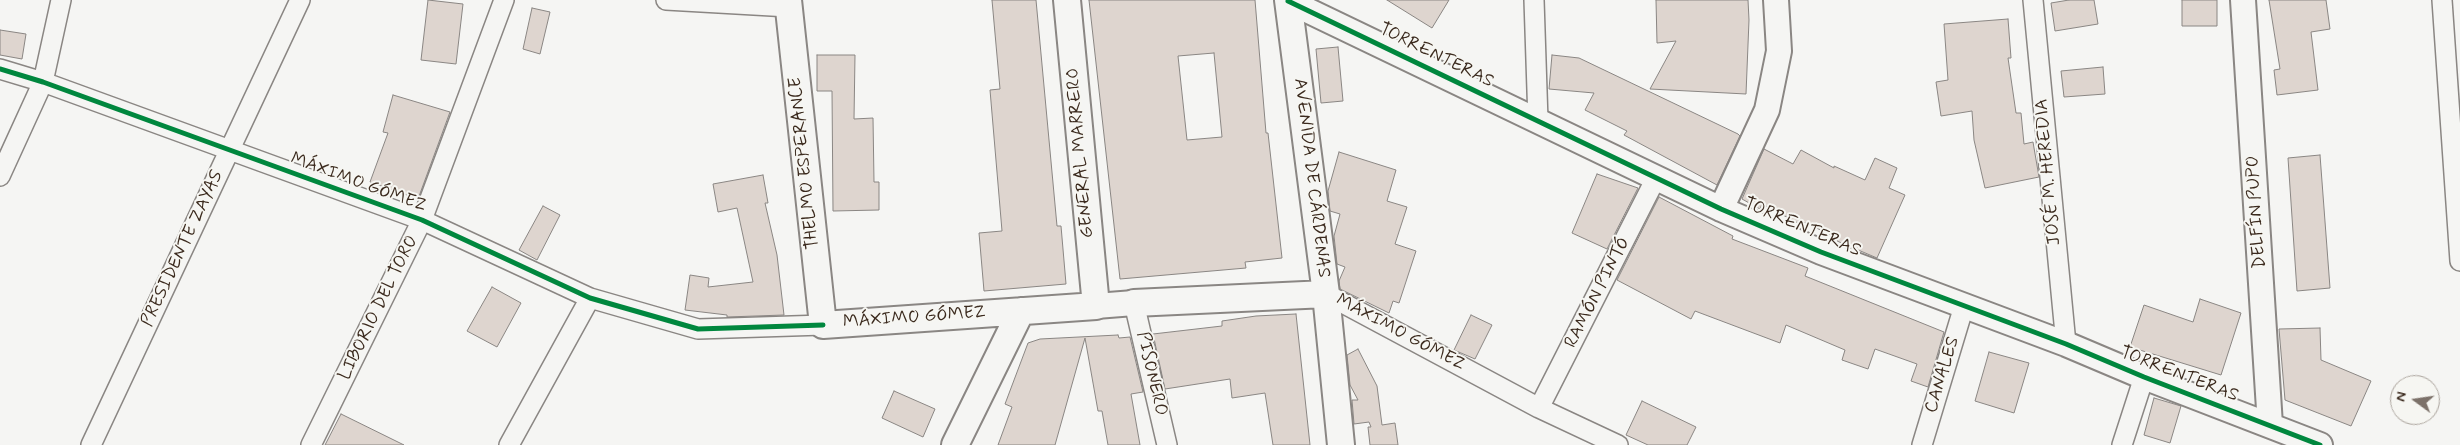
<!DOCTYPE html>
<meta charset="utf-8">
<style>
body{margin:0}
#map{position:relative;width:2460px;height:445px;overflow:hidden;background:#f5f5f3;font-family:Mynerve,sans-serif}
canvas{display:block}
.north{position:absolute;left:2390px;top:375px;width:50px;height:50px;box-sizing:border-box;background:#f6f6f2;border:1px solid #aba49d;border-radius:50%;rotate:284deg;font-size:14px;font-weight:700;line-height:20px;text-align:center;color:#3b2a1e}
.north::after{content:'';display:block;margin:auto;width:18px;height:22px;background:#7c7169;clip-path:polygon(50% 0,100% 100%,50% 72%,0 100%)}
</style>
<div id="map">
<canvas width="2460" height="445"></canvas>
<div class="north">N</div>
</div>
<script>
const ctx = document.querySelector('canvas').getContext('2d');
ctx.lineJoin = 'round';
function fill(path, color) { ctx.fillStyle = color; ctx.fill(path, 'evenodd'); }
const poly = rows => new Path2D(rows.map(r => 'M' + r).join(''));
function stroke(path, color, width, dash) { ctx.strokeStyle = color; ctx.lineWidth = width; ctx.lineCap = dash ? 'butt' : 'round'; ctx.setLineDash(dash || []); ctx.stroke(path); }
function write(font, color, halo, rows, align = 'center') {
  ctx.font = font + ' Mynerve,sans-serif'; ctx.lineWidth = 4; ctx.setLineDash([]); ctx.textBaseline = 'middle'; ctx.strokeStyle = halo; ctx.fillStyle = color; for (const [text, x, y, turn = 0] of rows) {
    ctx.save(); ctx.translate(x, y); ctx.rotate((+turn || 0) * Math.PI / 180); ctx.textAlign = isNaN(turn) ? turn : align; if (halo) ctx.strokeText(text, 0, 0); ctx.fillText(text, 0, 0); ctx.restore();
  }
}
const building = poly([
 [428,0,463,4,456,64,421,60,428,0],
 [992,0,1036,0,1057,226,1061,226,1066,284,984,291,979,233,1002,231,990,90,1000,89,992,0],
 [1089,0,1255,0,1266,133,1268,133,1282,258,1245,262,1246,268,1120,279,1089,0],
 [1214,53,1222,137,1187,140,1178,56,1214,53],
 [1387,0,1449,0,1432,28,1387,0],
 [1656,0,1748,0,1749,20,1746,94,1650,89,1676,41,1657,43,1656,0],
 [2069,0,2094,0,2098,24,2055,31,2051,3,2069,0],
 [2182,0,2217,0,2217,26,2182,26,2182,0],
 [2269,0,2326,0,2330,29,2311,32,2318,90,2277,95,2274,70,2280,69,2269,0],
 [532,8,550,12,540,54,523,49,532,8],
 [2008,19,2011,58,2008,58,2016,113,2021,113,2024,144,2033,142,2039,177,1985,188,1974,140,1972,111,1941,116,1936,82,1948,80,1944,24,2008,19],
 [0,30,26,34,22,59,0,55,0,30],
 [1338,47,1343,101,1321,103,1316,49,1338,47],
 [817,55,855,55,854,119,873,118,874,182,879,182,879,210,833,211,832,91,817,91,817,55],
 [1552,55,1579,58,1738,134,1740,136,1717,185,1624,135,1627,131,1585,110,1594,93,1549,89,1552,55],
 [2103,67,2105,94,2064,97,2061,71,2103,67],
 [393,95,450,112,418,199,370,182,388,133,383,132,393,95],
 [1764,149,1793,164,1801,150,1834,168,1834,166,1865,180,1875,158,1897,168,1889,188,1905,195,1877,258,1837,241,1838,238,1799,220,1798,223,1762,204,1760,209,1742,199,1764,149],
 [1339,152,1396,170,1387,201,1407,207,1395,244,1416,251,1399,303,1393,301,1389,313,1340,289,1339,281,1345,267,1337,264,1334,236,1340,214,1330,211,1328,191,1339,152],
 [2320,155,2330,288,2297,291,2288,158,2320,155],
 [1597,174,1638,188,1607,249,1572,233,1597,174],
 [763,175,768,203,765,203,777,255,784,315,727,317,727,315,685,310,690,275,709,278,708,287,753,282,737,208,718,212,713,184,763,175],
 [1659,197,1733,236,1732,239,1808,268,1805,276,1944,332,1928,387,1911,381,1917,364,1875,349,1868,369,1842,360,1845,350,1786,325,1780,343,1695,311,1691,319,1617,280,1659,197],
 [543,206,560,215,537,260,519,250,543,206],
 [492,287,521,303,497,347,467,331,492,287],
 [2200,299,2241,313,2221,375,2130,347,2144,305,2193,322,2200,299],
 [1296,314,1310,445,1273,445,1265,393,1232,398,1230,379,1165,389,1153,334,1222,326,1222,321,1256,316,1296,314],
 [1471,315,1492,325,1475,359,1454,350,1471,315],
 [2320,328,2321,360,2371,381,2351,426,2285,400,2279,329,2320,328],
 [1118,335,1119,338,1130,337,1143,392,1131,394,1140,445,1108,445,1102,411,1098,411,1085,338,1055,445,998,445,1012,407,1005,404,1028,343,1040,339,1118,335],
 [1358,349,1377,386,1382,425,1395,423,1398,445,1370,445,1368,427,1371,427,1369,422,1354,424,1352,400,1358,400,1350,385,1347,355,1358,349],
 [1989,352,2029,363,2014,413,1975,401,1989,352],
 [894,391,935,409,923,437,882,418,894,391],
 [2154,398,2181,406,2170,443,2144,435,2154,398],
 [1642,401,1696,427,1687,445,1648,445,1626,435,1642,401],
 [341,414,404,445,325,445,341,414]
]);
fill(building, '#ded5cf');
stroke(building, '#8a8683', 1);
const minor = poly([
 [666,0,789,7],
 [1534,0,1538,121],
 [2033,0,2066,344],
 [2442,0,2460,261],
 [0,69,43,82,422,220,590,298,698,329,823,325],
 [0,176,43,82,61,0],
 [1326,294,1539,408,1618,445],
 [1134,303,1167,445],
 [1539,408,1656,178],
 [91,445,300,0],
 [311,445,422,220,504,0],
 [509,445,590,298],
 [1922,445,1964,306],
 [2122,445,2144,377]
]);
const tertiary = poly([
 [2243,0,2270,425],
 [1288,1,1721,209,1821,252,2066,344,2144,377,2320,445],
 [1721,209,1767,110,1779,51,1776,0],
 [1096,306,1134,303]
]);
const secondary = poly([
 [788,0,823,325,1096,306,1067,0],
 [1288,0,1326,294,1341,445],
 [1134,303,1326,294],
 [955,445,1021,311]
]);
stroke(minor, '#8a8683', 22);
stroke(tertiary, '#8a8683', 28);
stroke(secondary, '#8a8683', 30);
stroke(minor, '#f5f5f3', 19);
stroke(tertiary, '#f5f5f3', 24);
stroke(secondary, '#f5f5f3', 26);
stroke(poly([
 [1288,1,1721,209,1821,252,2066,344,2144,377,2320,445],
 [0,69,43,82,422,220,590,298,698,329,823,325]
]), '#00873e', 5);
write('18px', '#3b2a1e', '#f6f6f2', [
 ["TORRENTERAS",1436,56,26],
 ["GENERAL MARRERO",1081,153,-95],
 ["THELMO ESPERANCE",805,163,-96],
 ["JOSÉ M. HEREDIA",2049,172,-95],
 ["AVENIDA DE CÁRDENAS",1311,178,83],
 ["MÁXIMO GÓMEZ",358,183,20],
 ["DELFÍN PUPO",2257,212,-94],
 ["TORRENTERAS",1802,228,23],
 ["PRESIDENTE ZAYAS",183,249,-65],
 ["RAMÓN PINTÓ",1598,293,-63],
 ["LIBORIO DEL TORO",379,308,-64],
 ["MÁXIMO GÓMEZ",914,318,-4],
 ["MÁXIMO GÓMEZ",1400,333,28],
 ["PISONERO",1151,374,77],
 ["CANALES",1943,375,-73],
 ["TORRENTERAS",2179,375,21]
]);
</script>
